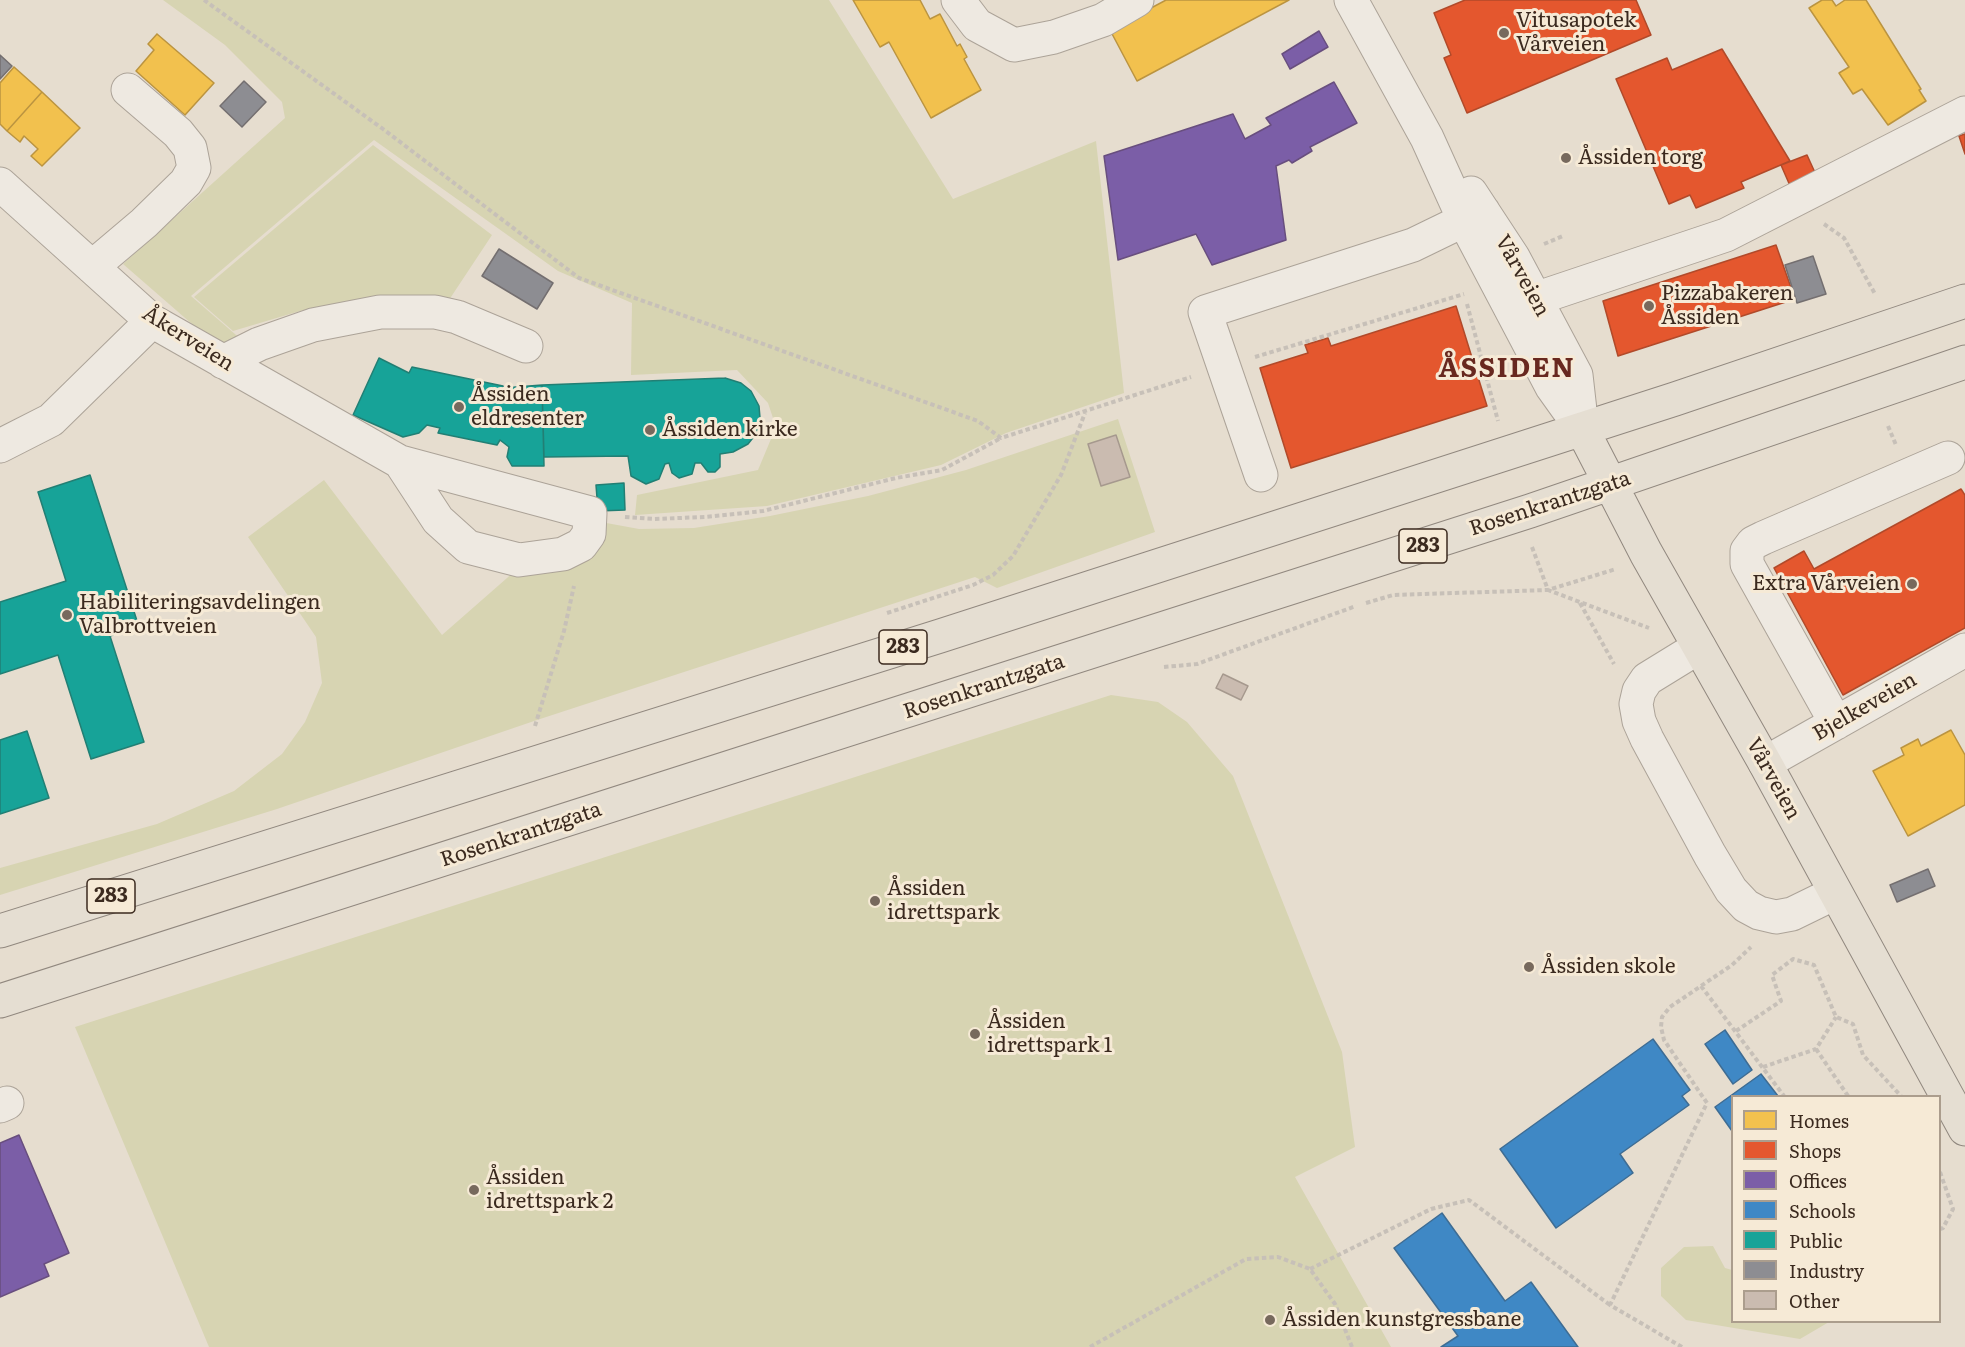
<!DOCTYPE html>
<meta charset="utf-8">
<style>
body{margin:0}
#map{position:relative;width:1965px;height:1347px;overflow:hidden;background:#e6ddcf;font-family:Literata,serif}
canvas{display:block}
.legend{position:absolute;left:1731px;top:1095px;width:210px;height:228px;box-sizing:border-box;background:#f6ead6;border:2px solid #ab9d8d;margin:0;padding:8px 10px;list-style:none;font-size:18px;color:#3b2a1f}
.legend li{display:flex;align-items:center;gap:12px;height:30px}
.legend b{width:30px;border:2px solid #ab9d8d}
</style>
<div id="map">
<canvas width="1965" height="1347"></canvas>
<ul class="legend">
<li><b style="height:16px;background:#f2c14e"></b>Homes</li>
<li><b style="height:16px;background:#e4572e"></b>Shops</li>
<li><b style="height:16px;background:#7b5ea7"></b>Offices</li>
<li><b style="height:16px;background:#3f88c5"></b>Schools</li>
<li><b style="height:16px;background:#17a398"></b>Public</li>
<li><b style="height:16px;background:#8d8d92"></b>Industry</li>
<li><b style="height:16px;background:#cabbb0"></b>Other</li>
</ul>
</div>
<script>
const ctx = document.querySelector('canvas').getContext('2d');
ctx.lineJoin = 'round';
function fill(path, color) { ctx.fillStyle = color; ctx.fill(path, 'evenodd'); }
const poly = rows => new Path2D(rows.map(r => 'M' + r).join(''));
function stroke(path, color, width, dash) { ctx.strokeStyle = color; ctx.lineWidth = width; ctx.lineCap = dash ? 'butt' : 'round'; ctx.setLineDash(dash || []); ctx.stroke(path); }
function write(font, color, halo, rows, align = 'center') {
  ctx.font = font + ' Literata,serif'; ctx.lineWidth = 6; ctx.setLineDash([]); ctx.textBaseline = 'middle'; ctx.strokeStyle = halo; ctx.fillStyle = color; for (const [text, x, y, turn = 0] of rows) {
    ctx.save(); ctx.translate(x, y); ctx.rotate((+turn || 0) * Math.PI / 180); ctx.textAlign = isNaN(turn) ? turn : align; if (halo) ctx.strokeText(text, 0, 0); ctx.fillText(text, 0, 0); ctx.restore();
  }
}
fill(poly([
 [163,0,829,0,953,199,1096,141,1124,393,1006,433,941,465,767,506,635,515,637,495,758,470,776,427,768,403,737,370,631,375,632,303,558,271,374,140,191,296,243,341,233,344,215,344,123,264,285,118,282,102,225,45],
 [373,145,492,235,449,300,380,296,300,311,233,331,194,297],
 [1118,419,1155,532,997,588,975,577,537,720,277,809,0,895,0,868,157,824,234,791,282,754,305,722,322,683,316,637,248,537,324,480,442,635,515,571,601,522,639,529,694,528,770,516,868,496,966,470],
 [1111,695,1158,702,1187,722,1233,776,1342,1052,1355,1147,1295,1177,1391,1347,209,1347,75,1027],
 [1713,1246,1725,1268,1732,1270,1732,1322,1829,1322,1800,1339,1686,1320,1661,1296,1661,1268,1684,1247]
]), '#d7d4b2');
const homes = poly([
 [853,0,920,0,930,19,940,14,957,46,960,44,967,57,964,59,981,90,931,118,889,42,880,47,853,0],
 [1166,0,1289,0,1137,81,1110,30,1166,0],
 [1822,0,1832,0,1836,6,1845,0,1866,0,1921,89,1919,90,1926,101,1888,125,1862,89,1853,94,1839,73,1849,67,1809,8,1822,0],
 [157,34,214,83,185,115,136,71,154,50,148,44,157,34],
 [14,67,42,92,7,131,0,124,0,83,14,67],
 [42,92,80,128,42,166,31,156,38,149,24,136,20,142,7,131,42,92],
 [1951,730,1965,755,1965,805,1908,836,1873,771,1904,755,1901,748,1918,739,1921,746,1951,730]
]);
fill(homes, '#f2c14e');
stroke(homes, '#bb9440', 1.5);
const shops = poly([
 [1465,0,1636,0,1651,35,1467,113,1444,58,1451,55,1434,13,1465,0],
 [1722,49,1790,161,1741,182,1744,188,1696,208,1690,195,1669,204,1616,79,1667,58,1672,70,1722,49],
 [1965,134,1965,154,1959,136,1965,134],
 [1807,155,1817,177,1791,188,1781,165,1807,155],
 [1776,245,1795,299,1618,356,1603,301,1776,245],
 [1456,306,1487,406,1291,468,1260,368,1308,353,1305,345,1328,338,1331,346,1456,306],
 [1961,489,1965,495,1965,628,1843,695,1774,568,1804,551,1814,569,1961,489]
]);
fill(shops, '#e4572e');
stroke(shops, '#b14a2a', 1.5);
const offices = poly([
 [1319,31,1328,47,1290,69,1282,54,1319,31],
 [1334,82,1357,123,1310,147,1312,151,1292,163,1289,160,1276,166,1286,240,1212,265,1196,234,1118,260,1104,156,1233,114,1245,139,1271,125,1266,118,1334,82],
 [19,1135,69,1253,44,1264,49,1276,0,1297,0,1143,19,1135]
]);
fill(offices, '#7b5ea7');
stroke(offices, '#684e7e', 1.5);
const schools = poly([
 [1725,1030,1752,1070,1733,1084,1705,1044,1725,1030],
 [1653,1039,1690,1090,1682,1096,1689,1105,1620,1154,1633,1173,1556,1228,1500,1149,1653,1039],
 [1761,1074,1778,1096,1732,1096,1732,1131,1715,1107,1761,1074],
 [1442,1213,1505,1301,1531,1282,1578,1347,1441,1347,1458,1336,1394,1248,1442,1213]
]);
fill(schools, '#3f88c5');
stroke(schools, '#3e6c93', 1.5);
const public = poly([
 [379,358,409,373,412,367,503,386,503,388,542,385,544,466,512,466,507,457,509,447,500,440,497,445,438,433,440,428,427,425,419,433,403,437,353,415,379,358],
 [725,378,741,383,751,391,759,406,760,418,756,434,748,444,733,452,720,454,720,467,715,472,708,472,701,463,695,463,692,474,679,478,672,473,669,463,665,464,659,479,646,484,631,476,628,456,544,457,542,385,725,378],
 [90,475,139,627,110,636,144,742,91,759,58,655,0,674,0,602,66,581,38,492,90,475],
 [624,483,625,510,598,511,596,485,624,483],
 [27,731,49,798,0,814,0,740,27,731]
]);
fill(public, '#17a398');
stroke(public, '#227f74', 1.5);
const industry = poly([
 [0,55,12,66,0,79,0,55],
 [244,81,266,102,242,127,220,106,244,81],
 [499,249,553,283,537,309,482,276,499,249],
 [1813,256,1826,294,1797,303,1785,265,1813,256],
 [1928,869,1935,886,1897,902,1890,885,1928,869]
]);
fill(industry, '#8d8d92');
stroke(industry, '#746f70', 1.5);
const building = poly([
 [1116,435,1130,477,1101,486,1088,444,1116,435],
 [1223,674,1248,686,1241,700,1216,688,1223,674]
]);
fill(building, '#cabbb0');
stroke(building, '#a6998e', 1.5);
const minor = poly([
 [958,0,977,25,1014,45,1054,37,1103,20,1137,0],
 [1351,0,1427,138,1465,222,1552,387,1582,429],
 [0,184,152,321,400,462,590,513,589,534,581,545,563,554,519,560,468,547,438,520,400,462],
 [1471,193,1513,257,1576,375,1582,428],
 [92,267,144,223,186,182,194,168,190,148,178,133,128,90],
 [1511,307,1726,235,1965,113],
 [223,362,259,344,313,325,380,312,435,312,457,317,526,346],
 [0,446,51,420,152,321],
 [1261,475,1205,312,1413,245,1483,211],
 [1699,647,1647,679,1639,691,1636,704,1639,721,1647,739,1710,855,1731,890,1746,906,1759,913,1776,917,1792,914,1835,893],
 [1836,723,1747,564,1747,551,1753,543,1763,538,1948,458],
 [1765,763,1965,650],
 [0,1106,7,1103]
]);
const major = poly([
 [1582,429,1646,553,1765,763,1965,1129],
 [0,931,940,636,1675,399,1965,301],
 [0,1001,1530,511,1965,362]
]);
stroke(minor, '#aca398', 35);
stroke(major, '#91887f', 35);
stroke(poly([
 [204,0,383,129,579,278,978,421,1001,438,1191,377],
 [1824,224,1844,238,1875,294],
 [1544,244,1563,236],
 [1467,304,1498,421],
 [1255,357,1464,294],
 [1888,426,1896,445],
 [625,517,654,519,705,517,763,511,896,478,942,470,1001,438],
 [1532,547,1548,590,1649,628],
 [1366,603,1393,595,1548,590,1616,569],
 [1580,603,1614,664],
 [887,613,973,585,993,575,1013,556,1061,475,1085,413],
 [1164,667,1197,664,1356,606],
 [535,726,564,631,574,586],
 [1701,986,1784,1096],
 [1736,1031,1781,1001,1772,975,1793,959,1814,965,1836,1017,1853,1024,1863,1055,1901,1096],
 [1816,1049,1848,1096],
 [1763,1067,1816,1049,1836,1017],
 [1940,1172,1953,1209,1943,1228,1940,1229],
 [1310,1269,1431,1209,1469,1200,1610,1305],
 [1090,1347,1246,1259,1278,1257,1310,1269,1335,1304,1352,1347],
 [1682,1347,1610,1305,1707,1103,1664,1040,1661,1027,1662,1017,1670,1007,1732,965,1751,947]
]), '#c7c0b8', 4, [4.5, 3]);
stroke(minor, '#eee9e1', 33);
stroke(major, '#e5ded2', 33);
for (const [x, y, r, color] of [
 [1504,33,6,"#77695d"],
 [1566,158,6,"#77695d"],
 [1649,306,6,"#77695d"],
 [459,407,6,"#77695d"],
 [650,430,6,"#77695d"],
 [1912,584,6,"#77695d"],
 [67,615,6,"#77695d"],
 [875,901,6,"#77695d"],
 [1529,967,6,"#77695d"],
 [975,1034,6,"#77695d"],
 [474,1190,6,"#77695d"],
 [1270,1320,6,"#77695d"]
]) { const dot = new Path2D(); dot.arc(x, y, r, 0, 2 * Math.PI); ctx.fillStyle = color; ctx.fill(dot); stroke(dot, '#f6ead6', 2); }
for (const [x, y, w] of [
 [1423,546,48],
 [903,647,48],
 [111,896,48]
]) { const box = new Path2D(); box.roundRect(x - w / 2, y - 17, w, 34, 4.5); ctx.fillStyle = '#f6ead6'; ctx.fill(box); stroke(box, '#3b2a1f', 1.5); }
write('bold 20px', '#3b2a1f', null, [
 ["283",1423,546],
 ["283",903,647],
 ["283",111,896]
]);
write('21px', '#3b2a1f', '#f6ead6', [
 ["Vitusapotek",1516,21],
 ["Vårveien",1516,45],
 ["Åssiden torg",1578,158],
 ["Pizzabakeren",1661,294],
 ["Åssiden",1661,318],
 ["Åssiden",471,395],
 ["eldresenter",471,419],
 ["Åssiden kirke",662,430],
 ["Extra Vårveien",1900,584,"right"],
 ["Habiliteringsavdelingen",79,603],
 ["Valbrottveien",79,627],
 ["Åssiden",887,889],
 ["idrettspark",887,913],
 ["Åssiden skole",1541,967],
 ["Åssiden",987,1022],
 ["idrettspark 1",987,1046],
 ["Åssiden",486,1178],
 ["idrettspark 2",486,1202],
 ["Åssiden kunstgressbane",1282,1320]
], 'left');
write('21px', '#3b2a1f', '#f6ead6', [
 ["Vårveien",1522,276,61],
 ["Åkerveien",188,339,32],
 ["Rosenkrantzgata",1550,504,-18],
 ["Rosenkrantzgata",984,687,-18],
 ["Bjelkeveien",1865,707,-30],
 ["Vårveien",1773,779,61],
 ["Rosenkrantzgata",521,835,-18]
]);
ctx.letterSpacing = '1.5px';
write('bold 27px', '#68281f', '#f6ead6', [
 ["ÅSSIDEN",1507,369]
]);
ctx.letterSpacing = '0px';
</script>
